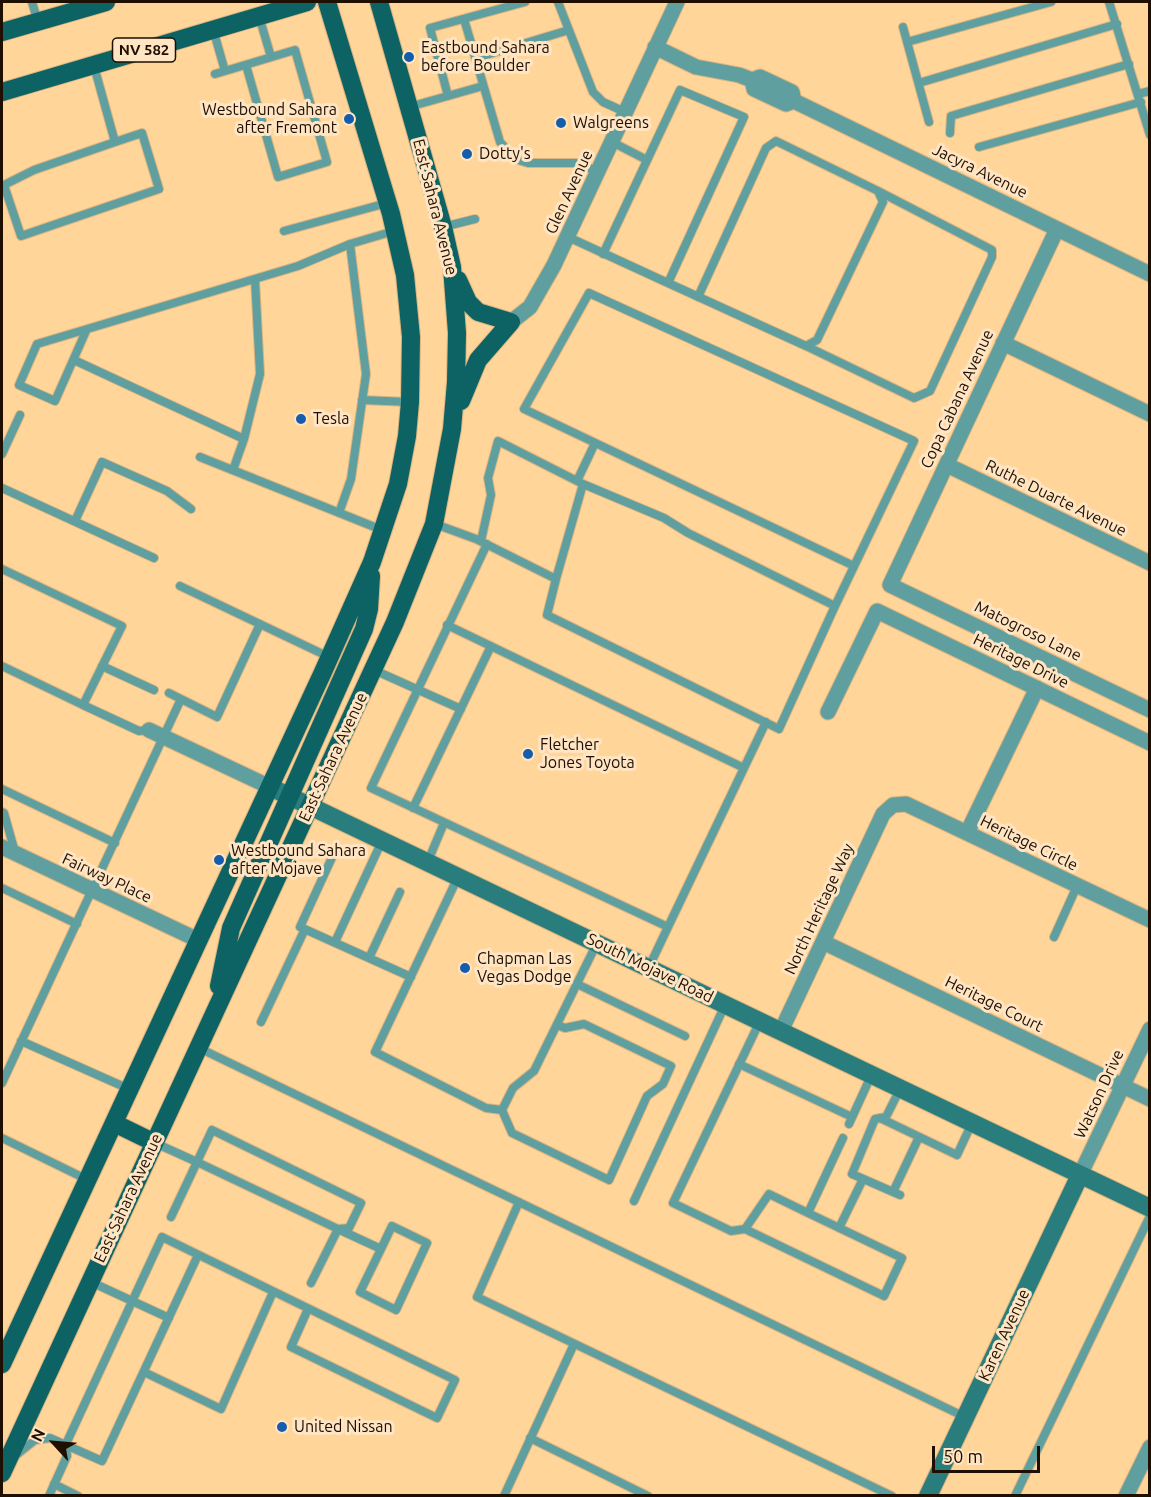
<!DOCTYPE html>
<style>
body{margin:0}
#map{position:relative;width:1151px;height:1497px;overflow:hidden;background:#ffd59a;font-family:Ubuntu,sans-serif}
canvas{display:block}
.frame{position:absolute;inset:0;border:3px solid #1e0f00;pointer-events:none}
.north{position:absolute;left:24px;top:1413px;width:60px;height:60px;-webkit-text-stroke:4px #ffe5c3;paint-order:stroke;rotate:296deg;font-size:16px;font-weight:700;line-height:24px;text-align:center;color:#1e0f00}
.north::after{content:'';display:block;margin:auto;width:21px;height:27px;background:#1e0f00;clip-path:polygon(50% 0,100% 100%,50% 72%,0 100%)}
.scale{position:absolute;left:932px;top:1446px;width:108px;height:27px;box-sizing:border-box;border:3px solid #1e0f00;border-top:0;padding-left:8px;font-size:18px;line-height:21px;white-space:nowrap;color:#1e0f00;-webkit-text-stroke:4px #ffe5c3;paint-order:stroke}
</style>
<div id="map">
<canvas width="1151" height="1497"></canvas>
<div class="frame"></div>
<div class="north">N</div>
<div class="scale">50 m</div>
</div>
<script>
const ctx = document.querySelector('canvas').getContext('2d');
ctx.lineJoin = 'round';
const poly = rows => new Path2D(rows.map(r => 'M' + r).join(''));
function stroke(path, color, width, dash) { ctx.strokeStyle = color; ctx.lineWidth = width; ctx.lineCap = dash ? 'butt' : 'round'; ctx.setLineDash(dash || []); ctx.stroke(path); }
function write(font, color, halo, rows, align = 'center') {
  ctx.font = font + ' Ubuntu,sans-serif'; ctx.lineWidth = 6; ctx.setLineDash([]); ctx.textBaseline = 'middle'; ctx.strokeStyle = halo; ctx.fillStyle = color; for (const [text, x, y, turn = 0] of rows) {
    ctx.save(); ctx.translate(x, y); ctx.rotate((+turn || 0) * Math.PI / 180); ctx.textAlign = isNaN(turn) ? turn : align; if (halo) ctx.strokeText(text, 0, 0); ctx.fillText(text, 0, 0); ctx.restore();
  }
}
const lane = poly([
 [32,2,38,22],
 [558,2,593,92,603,102,625,112],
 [1109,2,1150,135],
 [259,16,271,57],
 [464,19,500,142,515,159,528,163,578,163,598,172],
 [903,27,929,122],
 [213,29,225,71],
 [907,42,1051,2],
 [476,58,569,30],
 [94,66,115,142,34,170,4,185,21,236,159,189,142,133,115,142],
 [215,74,295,50,327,162,278,177,246,65],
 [919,83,1117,24],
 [1138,94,1150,91],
 [448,96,430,28,525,2],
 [409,107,483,86],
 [950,133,951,116,1129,64],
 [612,142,647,160],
 [979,147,1141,102],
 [443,227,475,219],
 [284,231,387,203],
 [568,237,668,283,744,117,680,90,603,254],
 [668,283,806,346,817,340,883,202,878,191,776,141,766,148,698,297],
 [86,331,55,401,19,385,37,344,298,266,350,244,394,231],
 [806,346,914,398,930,391,992,257,992,250,878,191],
 [74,360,244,439,233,470],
 [362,400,409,402],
 [244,439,260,374,255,279],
 [2,454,20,415],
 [200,457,382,530],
 [577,481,595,443],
 [2,488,154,558],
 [339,513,351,479,366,374,350,244],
 [75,521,102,462,167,491,191,509],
 [435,524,476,539,556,579,583,484,664,518,688,533,835,606,779,729,547,615,556,579],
 [481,541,491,495,488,478,498,441,583,484],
 [487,544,371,788,668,927,766,722],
 [2,569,122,626,83,705,2,666],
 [180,586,329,657],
 [835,606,914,441,589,293,524,409,854,566],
 [447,625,744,768],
 [102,666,154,690],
 [374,670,461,709],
 [169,693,217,717,260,624],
 [83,705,139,731,149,730],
 [2,789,115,843],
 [413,808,491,646],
 [2,812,4,813,15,852],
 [335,851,300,927,411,977],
 [428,861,444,823],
 [458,877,375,1052,486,1108,502,1110,513,1088,534,1071,597,943],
 [2,888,77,924],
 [1054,937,1077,886],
 [335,942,382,841],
 [369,958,400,892],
 [649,967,668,927],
 [577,984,685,1036],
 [760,1021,673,1203,731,1231,745,1229,769,1194,808,1213,843,1138],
 [261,1022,305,929],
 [21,1041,129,1089],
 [199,1048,965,1417],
 [739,1064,852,1117],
 [2,1083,181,699],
 [900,1089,886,1117,875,1119,852,1174,900,1195],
 [502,1110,512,1133,609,1180,647,1096,663,1084,671,1066,584,1024,565,1028,557,1025],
 [880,1118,957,1155,972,1123],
 [849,1124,871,1076],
 [2,1138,86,1179],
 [155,1143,197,1162,171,1217],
 [893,1192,919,1137],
 [634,1201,725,1005],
 [519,1202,477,1297,892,1496],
 [839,1228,863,1179],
 [745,1229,884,1296,902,1258,808,1213],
 [340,1230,381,1249,360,1292,396,1310,427,1243,392,1226,381,1249],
 [91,1282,169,1318],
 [311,1283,338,1229,197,1162,212,1130,361,1203,349,1228,338,1229],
 [144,1372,221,1409,273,1292],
 [530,1438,648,1496],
 [15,1456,35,1440,50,1438,102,1461,198,1255],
 [54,1484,78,1496],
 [49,1496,67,1456,66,1444,162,1237,455,1380,437,1418,291,1347,308,1309],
 [504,1496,574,1344],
 [1015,1496,1150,1216]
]);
const street = poly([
 [655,47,696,67,739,75,752,80,760,77,792,92,794,101],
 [752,80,754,89,786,104,794,101,1150,274],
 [1057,229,890,585,1150,710],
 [511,322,530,307,554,265,677,2],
 [1003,343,1150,414],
 [947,465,1150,563],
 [828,712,877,611,1150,743],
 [149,730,270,787],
 [967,833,1037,688],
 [2,847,198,940],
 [823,942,1150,1099],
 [781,1031,883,814,893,805,906,804,1150,920],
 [1080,1175,1150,1029],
 [1126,1496,1150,1447]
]);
const secondary = poly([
 [270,787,1150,1208],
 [928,1496,1080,1175]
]);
const primary = poly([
 [2,32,106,2],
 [2,92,307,2],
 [458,280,468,302,478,312,511,322,478,360,461,401],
 [219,986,231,928,364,629,369,609,371,576],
 [114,1123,153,1142],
 [2,1364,323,672,372,562,398,484,407,436,410,402,411,337,405,275,391,214,327,2],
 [2,1473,395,622,434,524,452,429,456,382,457,333,452,267,443,227,379,2]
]);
stroke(lane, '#dbb581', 10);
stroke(street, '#dbb581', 17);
stroke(secondary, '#dbb581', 20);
stroke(primary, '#dbb581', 20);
stroke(lane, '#609f9f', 8);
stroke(street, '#609f9f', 15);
stroke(secondary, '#297d7d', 18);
stroke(primary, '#0d6263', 18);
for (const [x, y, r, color] of [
 [409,57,6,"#165cac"],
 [349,119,6,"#165cac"],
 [561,123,6,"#165cac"],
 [467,154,6,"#165cac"],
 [301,419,6,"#165cac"],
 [528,754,6,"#165cac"],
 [219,860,6,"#165cac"],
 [465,968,6,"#165cac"],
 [282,1427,6,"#165cac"]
]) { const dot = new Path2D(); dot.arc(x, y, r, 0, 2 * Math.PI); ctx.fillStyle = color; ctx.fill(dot); stroke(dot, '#ffe5c3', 2); }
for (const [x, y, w] of [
 [144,50,63]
]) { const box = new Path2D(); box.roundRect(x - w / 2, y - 12, w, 24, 4.5); ctx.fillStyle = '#ffe5c3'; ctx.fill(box); stroke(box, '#1e0f00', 1.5); }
write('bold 15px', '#1e0f00', null, [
 ["NV 582",144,50]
]);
write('16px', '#1e0f00', '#ffe5c3', [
 ["Eastbound Sahara",421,48],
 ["before Boulder",421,66],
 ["Westbound Sahara",337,110,"right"],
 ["after Fremont",337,128,"right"],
 ["Walgreens",573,123],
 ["Dotty's",479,154],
 ["Tesla",313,419],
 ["Fletcher",540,745],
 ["Jones Toyota",540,763],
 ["Westbound Sahara",231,851],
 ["after Mojave",231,869],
 ["Chapman Las",477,959],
 ["Vegas Dodge",477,977],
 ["United Nissan",294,1427]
], 'left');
write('16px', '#1e0f00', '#ffe5c3', [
 ["Jacyra Avenue",980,171,26],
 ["Glen Avenue",569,192,-65],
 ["East Sahara Avenue",435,207,76],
 ["Copa Cabana Avenue",957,399,-65],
 ["Ruthe Duarte Avenue",1056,498,26],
 ["Matogroso Lane",1028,631,26],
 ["Heritage Drive",1021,661,26],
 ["East Sahara Avenue",333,757,-65],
 ["Heritage Circle",1029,843,26],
 ["Fairway Place",107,878,25],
 ["North Heritage Way",819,909,-65],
 ["South Mojave Road",650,968,26],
 ["Heritage Court",994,1004,26],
 ["Watson Drive",1099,1094,-65],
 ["East Sahara Avenue",128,1198,-65],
 ["Karen Avenue",1004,1335,-65]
]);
</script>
